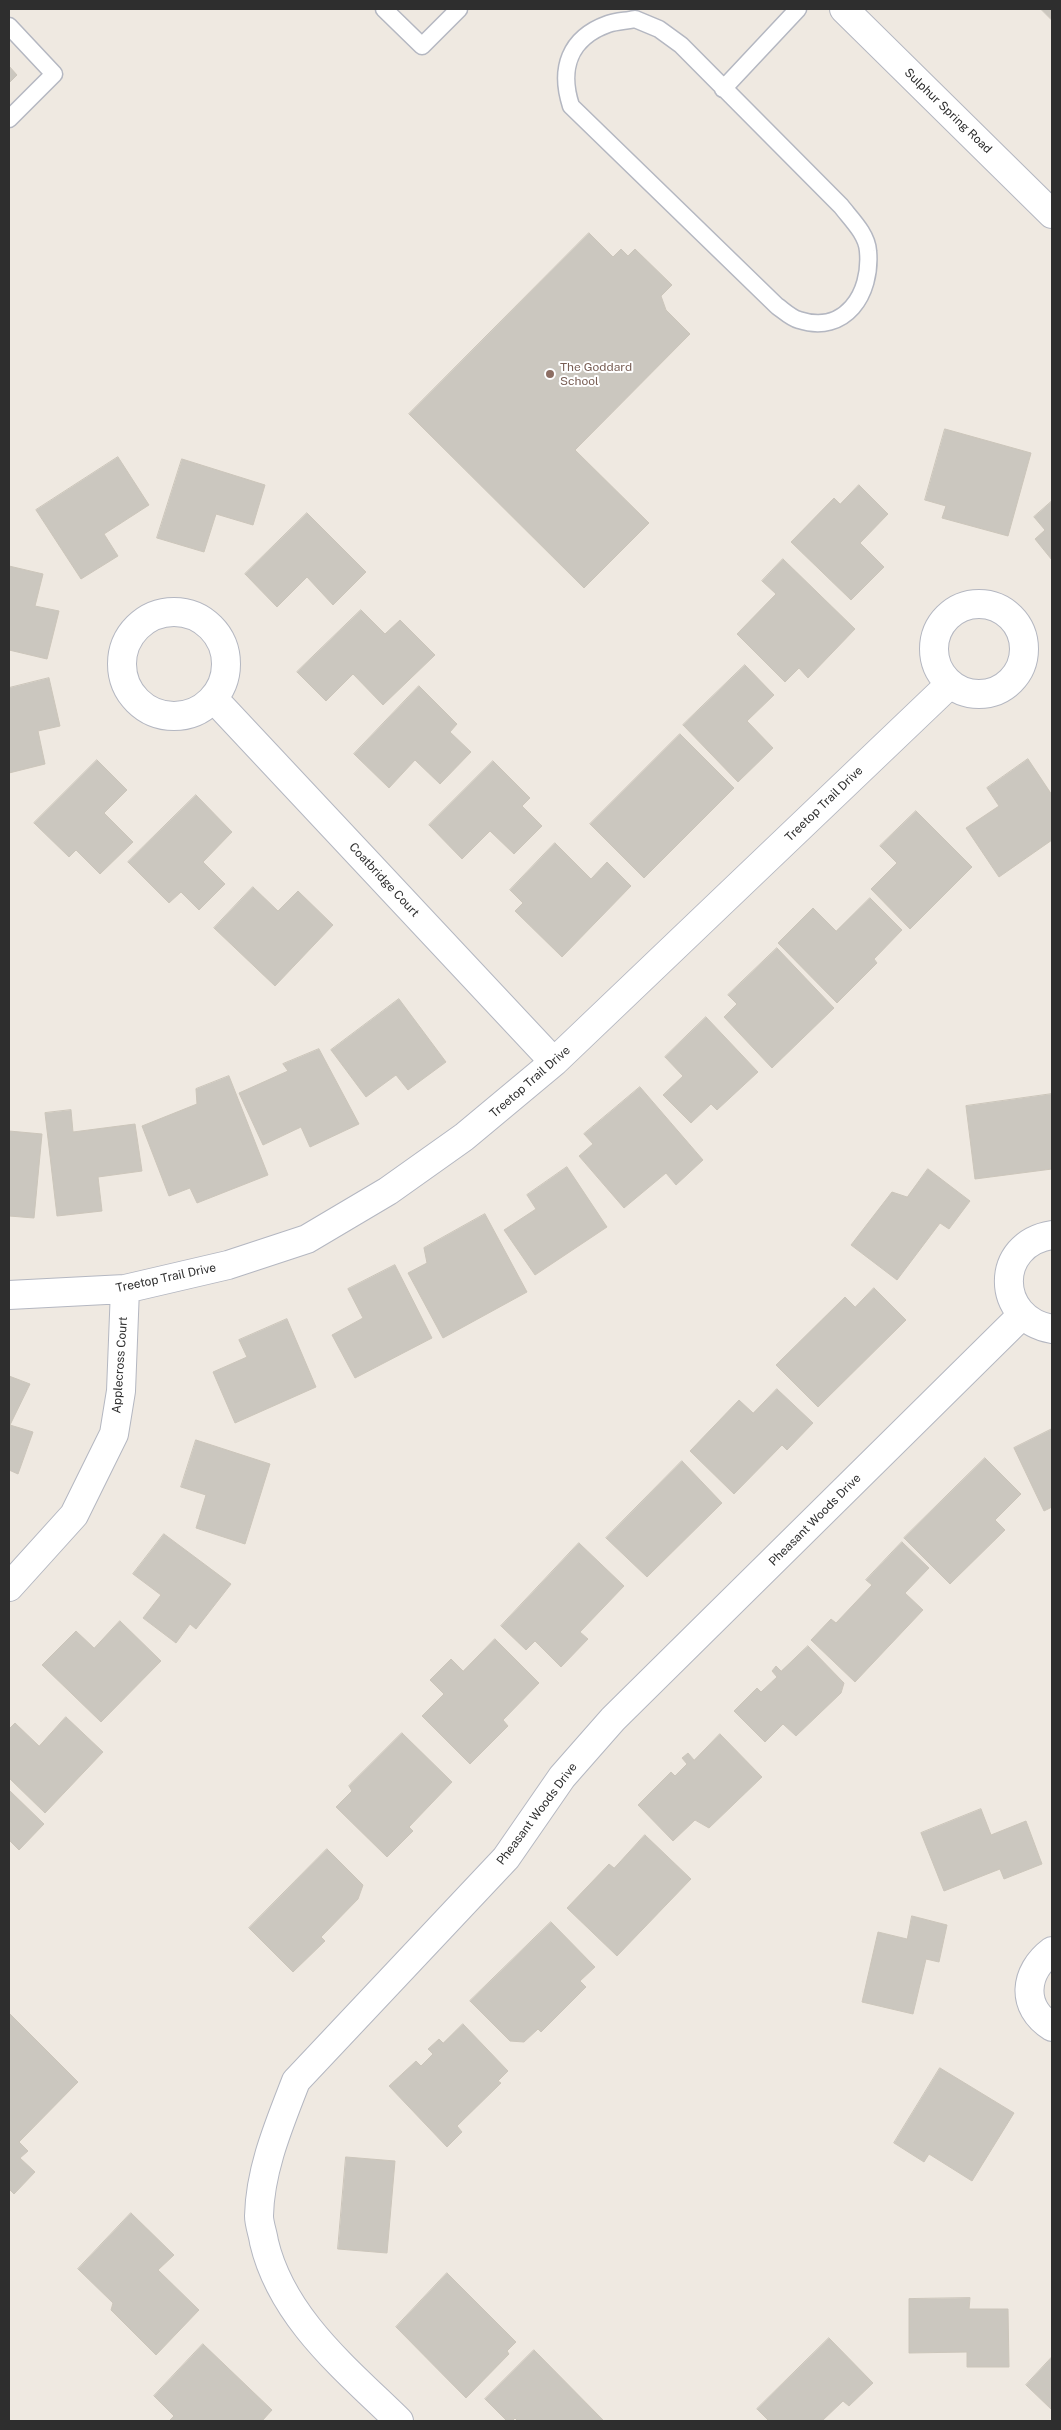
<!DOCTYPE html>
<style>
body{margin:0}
#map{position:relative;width:1061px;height:2430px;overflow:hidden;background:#efe9e1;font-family:"Public Sans",sans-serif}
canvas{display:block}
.frame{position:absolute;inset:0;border:10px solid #2e2e2e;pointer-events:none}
</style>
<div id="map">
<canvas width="1061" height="2430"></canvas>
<div class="frame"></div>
</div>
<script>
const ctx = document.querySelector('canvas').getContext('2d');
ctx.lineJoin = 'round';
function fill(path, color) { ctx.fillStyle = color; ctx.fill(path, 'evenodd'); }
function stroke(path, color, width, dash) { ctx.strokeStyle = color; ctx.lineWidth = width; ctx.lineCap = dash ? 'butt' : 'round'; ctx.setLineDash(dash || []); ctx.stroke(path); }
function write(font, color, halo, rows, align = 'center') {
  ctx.font = font + ' "Public Sans",sans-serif'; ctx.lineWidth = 4; ctx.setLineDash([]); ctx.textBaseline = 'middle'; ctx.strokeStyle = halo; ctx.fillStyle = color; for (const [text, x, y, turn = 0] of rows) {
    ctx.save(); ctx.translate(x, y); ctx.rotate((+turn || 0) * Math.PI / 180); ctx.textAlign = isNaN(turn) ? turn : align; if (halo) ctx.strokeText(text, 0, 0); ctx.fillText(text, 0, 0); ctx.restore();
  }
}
const building = new Path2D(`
 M1041,9h11v11z
 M9,66l8,9 -8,8z
 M589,233l24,24 8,-8 7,7 7,-7 37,36 -11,11 5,14 24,24 -115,116 74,73 -65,65 -175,-174z
 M945,429l86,24 -23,83 -66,-18 4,-12 -21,-6z
 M118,457l31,48 -45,29 14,22 -37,23 -45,-69z
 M182,459l83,26 -12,40 -37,-11 -12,38 -47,-14z
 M859,485l29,29 -28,29 24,24 -33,33 -60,-58 43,-44 6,6z
 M1052,501v59l-17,-21 10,-9 -11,-13z
 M307,513l59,59 -33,33 -26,-28 -30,30 -32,-33z
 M783,559l72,70 -47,49 -9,-10 -14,14 -48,-48 39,-40 -14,-13z
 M9,566l34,8 -8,32 24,5 -12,48 -38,-9z
 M361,610l24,24 15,-14 35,35 -52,50 -30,-31 -27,27 -29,-29z
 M745,665l29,30 -27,26 26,27 -35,34 -55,-57z
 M49,678l11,48 -22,5 7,33 -36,9v-85z
 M419,686l38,38 -7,8 21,20 -31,32 -25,-24 -26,28 -35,-34z
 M680,734l54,54 -90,90 -54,-54z
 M1028,759l24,36v45l-53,37 -33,-49 33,-22 -12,-18z
 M97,760l30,30 -23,23 29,29 -33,32 -24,-24 -7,7 -35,-34z
 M493,761l37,37 -8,8 20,20 -28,28 -24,-23 -28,28 -33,-34z
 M196,795l36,37 -29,30 22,22 -26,26 -18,-18 -12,11 -41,-41z
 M916,811l56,56 -62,62 -39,-40 26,-26 -17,-17z
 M555,843l36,36 16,-17 24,24 -69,71 -47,-46 8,-8 -13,-13z
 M253,887l25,24 20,-20 35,34 -58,61 -61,-58z
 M870,898l32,32 -28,29 3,4 -40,40 -59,-60 35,-35 23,23z
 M777,948l57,60 -62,60 -48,-51 13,-13 -9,-9z
 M399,999l47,63 -38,28 -12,-15 -30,22 -35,-47z
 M706,1017l52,55 -41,38 -6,-6 -20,19 -28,-28 20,-19 -18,-19z
 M319,1049l40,75 -49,23 -9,-20 -38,18 -24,-52 49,-22 -5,-7z
 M229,1076l39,99 -71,28 -7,-15 -21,8 -27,-70 55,-22 -1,-15z
 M640,1087l63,73 -27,25 -10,-12 -42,35 -45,-52 14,-12 -9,-10z
 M1052,1094v75l-77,10 -9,-73z
 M71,1110l2,22 62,-8 7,47 -44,6 4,34 -45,5 -12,-103z
 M9,1131l33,3 -8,84 -25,-2z
 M567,1167l40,60 -72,48 -31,-45 32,-21 -9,-14z
 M928,1169l42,32 -21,28 -9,-6 -43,57 -46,-35 41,-53 15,5z
 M485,1214l42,78 -84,46 -35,-65 19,-10 -3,-15z
 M395,1265l37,73 -77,40 -23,-43 31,-17 -15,-29z
 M874,1288l32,32 -88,87 -42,-42 69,-68 10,10z
 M287,1319l29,68 -81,36 -22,-51 34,-15 -8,-17z
 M9,1376l21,8 -20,41 23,7 -15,42 -9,-4z
 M777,1389l36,34 -26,27 -5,-5 -48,49 -44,-43 49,-51 14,13z
 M1052,1429v78l-8,4 -30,-63z
 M196,1440l74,24 -25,80 -49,-16 10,-33 -25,-8z
 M985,1458l36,36 -26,26 10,10 -55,54 -46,-46z
 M682,1461l40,42 -75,74 -41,-39z
 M164,1534l67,50 -35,45 -6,-5 -14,19 -33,-25 18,-23 -28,-21z
 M902,1542l27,26 -24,25 18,17 -68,72 -44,-42 20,-21 5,4 36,-38 -6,-5z
 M579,1543l45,43 -44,46 8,7 -27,28 -26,-26 -9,9 -25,-24z
 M120,1621l41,40 -60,61 -59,-57 34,-34 18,17z
 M495,1639l44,44 -36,37 5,6 -38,38 -48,-48 22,-22 -14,-14 21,-21 12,12z
 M808,1646l36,37 -3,10 -45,43 -13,-12 -18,18 -31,-31 23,-23 4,4 16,-15 -5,-6 4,-5 5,5z
 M66,1717l37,35 -58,61 -36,-35v-49l6,-6 24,23z
 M402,1733l50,49 -43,45 4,4 -26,26 -51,-50 16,-16 -3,-5z
 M720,1734l42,43 -53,51 -14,-8 -22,21 -35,-36 33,-33 4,4 12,-12 -5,-6 6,-5 6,7z
 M9,1790l35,34 -25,26 -10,-10z
 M981,1809l10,26 35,-14 16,43 -38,15 -4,-10 -56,22 -23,-58z
 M645,1835l46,44 -74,77 -50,-48 42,-44 5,4z
 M327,1849l36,36 -5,14 -37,38 4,4 -32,31 -44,-44z
 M912,1916l35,9 -8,37 -13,-3 -13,55 -51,-12 16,-70 29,7z
 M551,1922l44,45 -15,14 6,6 -45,45 -3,-3 -14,13 -14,-1 -40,-40z
 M9,2013l69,69 -59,60 9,9 -8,7 15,14 -21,22 -5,-5z
 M463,2024l45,47 -10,10 3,2 -44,43 5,6 -15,15 -58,-61 27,-25 5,5 12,-12 -5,-5 11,-10 4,4z
 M940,2068l74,45 -42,68 -43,-27 -5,8 -30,-19z
 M346,2157l49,4 -8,92 -49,-4z
 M131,2213l43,42 -16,15 41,40 -43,45 -45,-45 2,-7 -35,-34z
 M447,2273l69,69 -9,9 2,3 -43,44 -70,-71z
 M970,2298l-1,11h39l1,58h-42v-15l-58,1v-54z
 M829,2338l44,45 -24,23 -6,-5 -21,20h-53l-12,-12z
 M203,2344l69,66 -10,11h-93l5,-5 -20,-20z
 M534,2350l70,71h-86l-3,-3 -3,3h-5l-22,-22z
 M1052,2357v53l-26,-25z`);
const lane = new Path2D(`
 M384,9l38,37 37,-37
 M635,19l24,10 22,16 160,161c10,13 26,28 27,45 4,43 -23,84 -69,69 -8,-2 -16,-10 -22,-14l-206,-200c-12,-37 -2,-68 37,-82 8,-3 18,-3 27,-5z
 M9,26l45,48 -45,45
 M723,89l75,-80`);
const street = new Path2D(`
 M934 649a45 45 0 1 1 90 0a45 45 0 1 1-90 0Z
 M122 664a52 52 0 1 1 104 0a52 52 0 1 1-104 0Z
 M214,699l340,363
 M1052,1235c-58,9 -57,84 0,94
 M9,1295l116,-6 103,-24 79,-26 81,-48 76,-54 90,-75 396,-378
 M9,1587l65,-72 40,-81 7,-43 4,-102
 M1052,1951c-28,21 -32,56 0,76
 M399,2421c-53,-52 -117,-103 -135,-179 -1,-8 -5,-18 -5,-26 1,-47 20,-91 37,-135l210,-223 56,-81 51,-58 409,-404`);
const secondary = new Path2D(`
 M844,9l208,205`);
const markers = [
 [550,374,5,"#8d6e63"]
];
const streetNames = [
 ["Sulphur Spring Road",948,111,44],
 ["Treetop Trail Drive",824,804,-44],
 ["Coatbridge Court",384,880,47],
 ["Treetop Trail Drive",530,1082,-41],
 ["Treetop Trail Drive",166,1278,-12],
 ["Applecross Court",120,1365,-86],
 ["Pheasant Woods Drive",815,1520,-45],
 ["Pheasant Woods Drive",537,1814,-53]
];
const educationNames = [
 ["The Goddard",560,367],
 ["School",560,381]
];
fill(building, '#cbc7bf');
stroke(building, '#cbc5ba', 1);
stroke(lane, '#b4b7c1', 19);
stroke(street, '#b4b7c1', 30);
stroke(secondary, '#b4b7c1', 30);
stroke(lane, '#fff', 16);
stroke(street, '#fff', 28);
stroke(secondary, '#fff', 28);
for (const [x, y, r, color] of markers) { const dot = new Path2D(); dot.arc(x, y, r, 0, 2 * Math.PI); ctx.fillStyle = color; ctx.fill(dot); stroke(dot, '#fff', 2); }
write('12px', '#2e2e2e', '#fff', streetNames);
write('12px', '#785e54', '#fff', educationNames, 'left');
</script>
